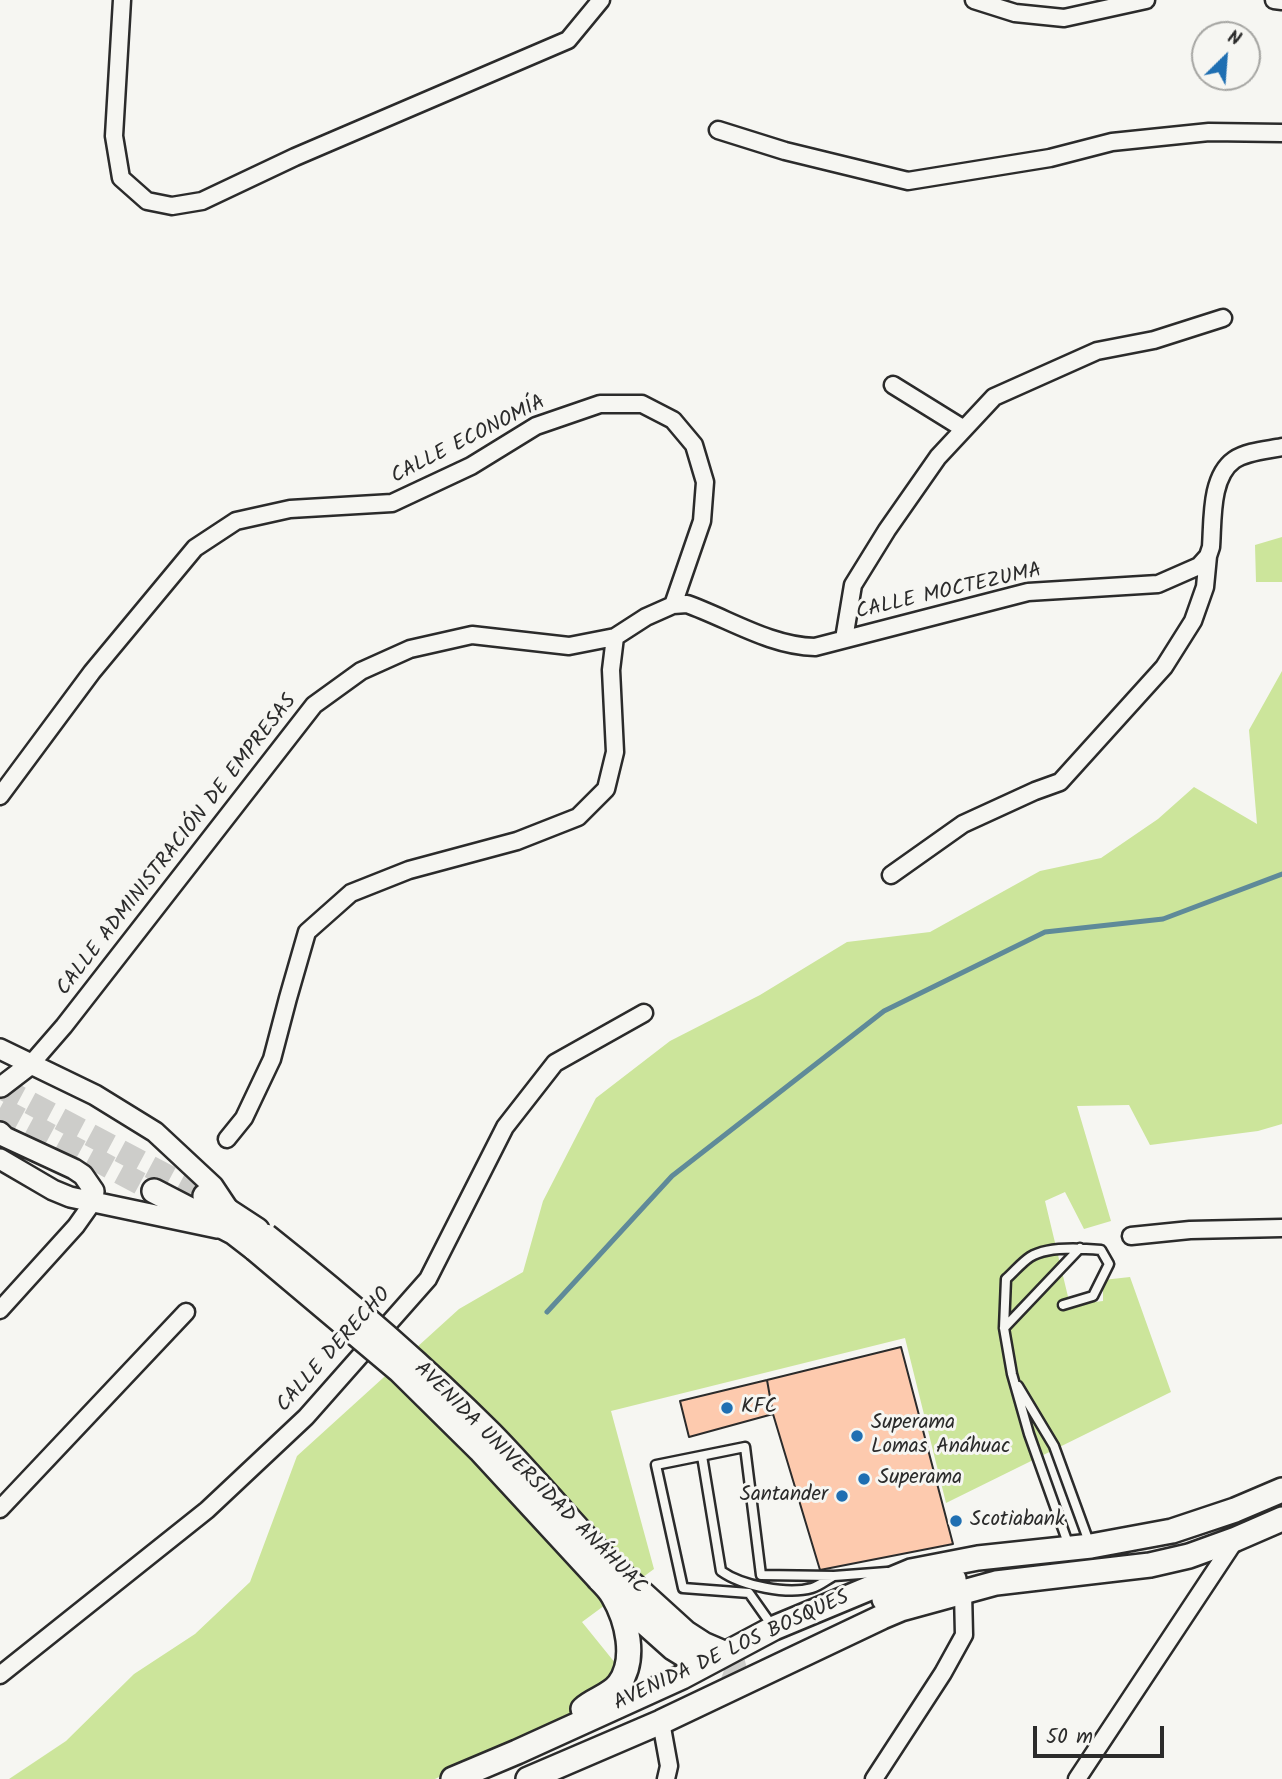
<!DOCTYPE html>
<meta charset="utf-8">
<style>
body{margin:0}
#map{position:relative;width:1282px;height:1779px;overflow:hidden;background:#f6f6f2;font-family:Kalam,sans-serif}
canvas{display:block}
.north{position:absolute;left:1191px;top:21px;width:70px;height:70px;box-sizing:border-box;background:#f6f6f2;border:2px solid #a5a5a2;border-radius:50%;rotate:25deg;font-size:19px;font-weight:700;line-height:28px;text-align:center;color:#2b2b2b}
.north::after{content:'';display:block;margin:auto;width:24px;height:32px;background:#1f6fb2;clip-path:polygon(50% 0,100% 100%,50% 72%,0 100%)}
.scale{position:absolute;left:1033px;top:1726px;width:131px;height:32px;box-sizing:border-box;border:4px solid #2b2b2b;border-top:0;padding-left:9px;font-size:21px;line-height:24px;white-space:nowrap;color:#2b2b2b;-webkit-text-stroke:5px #f6f6f2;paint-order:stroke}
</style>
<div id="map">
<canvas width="1282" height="1779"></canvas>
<div class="north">N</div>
<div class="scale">50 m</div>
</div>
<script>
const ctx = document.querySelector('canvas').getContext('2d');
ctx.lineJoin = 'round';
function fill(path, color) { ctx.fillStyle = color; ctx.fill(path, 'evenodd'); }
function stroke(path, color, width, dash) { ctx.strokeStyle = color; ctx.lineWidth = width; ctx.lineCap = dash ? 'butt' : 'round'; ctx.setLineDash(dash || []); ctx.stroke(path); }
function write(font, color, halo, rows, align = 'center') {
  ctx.font = font + ' Kalam,sans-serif'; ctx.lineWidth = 6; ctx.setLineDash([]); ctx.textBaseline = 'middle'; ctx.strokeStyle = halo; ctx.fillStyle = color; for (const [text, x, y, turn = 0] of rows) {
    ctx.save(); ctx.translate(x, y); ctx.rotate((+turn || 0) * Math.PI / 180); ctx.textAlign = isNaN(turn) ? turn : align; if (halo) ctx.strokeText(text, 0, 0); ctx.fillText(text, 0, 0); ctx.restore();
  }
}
const green = new Path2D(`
 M1282,537v45h-26l-1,-37z
 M1282,671v453l-24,7 -108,14 -21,-40 -52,1 34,115 -27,8 -19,-37 -20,9 25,104 33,-4v-21l27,-3 41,115 -225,111 -41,-165 -294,73 43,158 -72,53 38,47 -29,35 -156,75h-426l57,-38 68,-67 61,-40 55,-52 47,-126 162,-147 64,-37 20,-71 53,-103 74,-57 90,-46 87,-53 83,-10 110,-61 61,-13 57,-39 36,-32 63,37 -8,-94z`);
const stream = new Path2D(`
 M547,1312l125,-136 212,-165 161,-79 118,-13 119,-45`);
const building = new Path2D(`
 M901,1347l52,197 -133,26 -47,-156 -6,-34z
 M767,1380l6,34 -84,23 -9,-36z`);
const secondaryTunnel = new Path2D(`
 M0,1087l205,109
 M0,1108l154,83
 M692,1659l32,12 28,-7`);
const service = new Path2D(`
 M1063,1305l30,-9 16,-32 -8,-14c-20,-2 -54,-4 -71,7 -9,6 -16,15 -24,22l-2,49 8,46 17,60 40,112
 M1004,1328l76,-80
 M1018,1386l36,60 35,96
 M702,1456l19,115c21,15 67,24 91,17 7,-2 13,-7 20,-11
 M773,1627l-24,-34 -66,-5 -27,-123 89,-18 16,128 73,1 53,-4`);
const minor = new Path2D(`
 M122,0l-8,136 7,42 26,23 25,5 30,-5 93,-44 273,-117 33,-40
 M974,0l41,13 49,5 82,-18
 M1274,0l8,1
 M718,130l67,21 123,30 142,-23 62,-16 97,-10 73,1
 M893,385l71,44
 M844,639l9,-54 34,-55 51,-73 56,-60 103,-46 57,-11 69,-22
 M0,796l92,-124 103,-124 41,-27 54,-12 102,-6 79,-37 65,-40 64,-22h42l31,16 21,25 11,37 -3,39 -29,84
 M891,875l72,-51 72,-33 25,-9 104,-115 29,-46 12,-34 3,-31
 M31,1064l33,-38 250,-321 47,-34 49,-22 62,-14 97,11 46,-9 31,-20 27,-12 14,-1c42,15 83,42 128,43l213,-55 130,-8 41,-18 9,-10 3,-9c2,-27 -1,-70 23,-87 13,-9 34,-10 48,-13
 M227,1139l17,-21 28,-59 16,-61 19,-66 44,-39 58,-23 108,-29 61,-24 28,-28 9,-37 -4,-82 4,-33
 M1131,1236l59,-6 92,-2
 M0,1310l76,-84 17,-24
 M0,1509l186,-197
 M0,1675l207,-165 99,-93 122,-138 77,-152 50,-64 89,-50
 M661,1722l8,44 -3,13
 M874,1779l69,-106 21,-38 -1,-43
 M1077,1779l159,-240`);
const tertiary = new Path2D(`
 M0,1049l95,46 60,37 58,54 16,24
 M1,1087l30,-23
 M0,1132l5,5 69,32 9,6 11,16 -1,11
 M0,1159l53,31 17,7 147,31`);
const secondary = new Path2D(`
 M154,1191l79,41 22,17
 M205,1196l52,34
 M610,1564l76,69 17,11 21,9
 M618,1599l55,49 13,8
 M884,1599l17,-9 53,-11
 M583,1709c11,-10 27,-13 36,-25 18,-25 8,-64 -6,-88 -3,-6 -9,-12 -14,-17
 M453,1779l64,-27 165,-75 92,-49 137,-57 67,-13 113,-12 81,-15 63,-21 47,-20
 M528,1779l133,-57 221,-105 19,-8 95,-26 154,-18 39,-9 47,-17 46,-20`);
const secondaryBridge = new Path2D(`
 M266,1236c78,62 154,127 225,198 41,42 79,87 119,130
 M255,1249l145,122 80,79 119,129`);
const markers = [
 [727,1408,7,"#1f6fb2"],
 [857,1436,7,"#1f6fb2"],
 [864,1479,7,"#1f6fb2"],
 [842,1496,7,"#1f6fb2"],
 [956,1521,7,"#1f6fb2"]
];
const streetNames = [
 ["CALLE ECONOMÍA",469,441,-27],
 ["CALLE MOCTEZUMA",949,593,-13],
 ["CALLE ADMINISTRACIÓN DE EMPRESAS",178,846,-52],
 ["CALLE DERECHO",335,1351,-48],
 ["AVENIDA UNIVERSIDAD ANÁHUAC",529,1479,45],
 ["AVENIDA DE LOS BOSQUES",732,1652,-25]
];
const poiNames = [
 ["KFC",741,1408],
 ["Superama",871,1424],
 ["Lomas Anáhuac",871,1448],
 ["Superama",878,1479],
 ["Santander",828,1496,"right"],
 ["Scotiabank",970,1521]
];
fill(green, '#cce59b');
stroke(stream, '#5f8a99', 5);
fill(building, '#fdcaae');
stroke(building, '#2b2b2b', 2);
stroke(secondaryTunnel, '#cdcdca', 23, [23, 11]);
stroke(service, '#2b2b2b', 13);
stroke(minor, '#2b2b2b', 21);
stroke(tertiary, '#2b2b2b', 24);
stroke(secondary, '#2b2b2b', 28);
stroke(service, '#f6f6f2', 8);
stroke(minor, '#f6f6f2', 16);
stroke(tertiary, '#f6f6f2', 19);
stroke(secondary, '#f6f6f2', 23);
stroke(secondaryBridge, '#2b2b2b', 28, []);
stroke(secondaryBridge, '#f6f6f2', 23);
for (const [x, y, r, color] of markers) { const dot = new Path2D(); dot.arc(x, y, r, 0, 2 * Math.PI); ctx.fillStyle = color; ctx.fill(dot); stroke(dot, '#f6f6f2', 2.5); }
write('21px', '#2b2b2b', '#f6f6f2', streetNames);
write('21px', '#2b2b2b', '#f6f6f2', poiNames, 'left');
</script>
